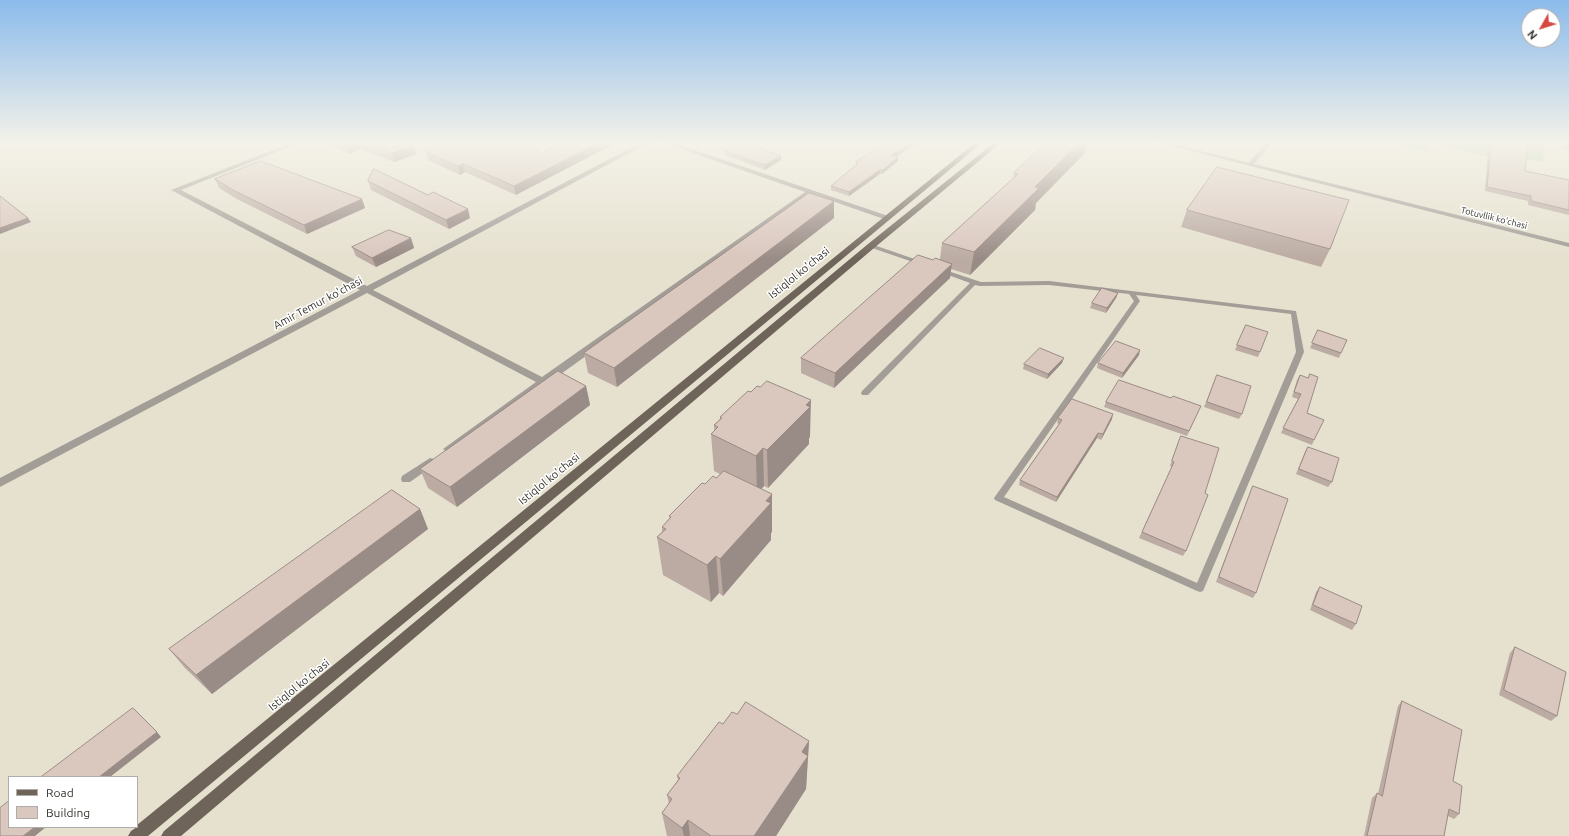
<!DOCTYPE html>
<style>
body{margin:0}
#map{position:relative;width:1569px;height:836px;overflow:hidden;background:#e6e1cf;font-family:Ubuntu,sans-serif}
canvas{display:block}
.legend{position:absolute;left:8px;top:776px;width:130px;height:52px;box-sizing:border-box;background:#fff;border:1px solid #aeadab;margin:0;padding:5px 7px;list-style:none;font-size:12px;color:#35332c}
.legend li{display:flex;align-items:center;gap:8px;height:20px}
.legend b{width:20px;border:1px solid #aeadab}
.north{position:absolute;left:1521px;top:8px;width:40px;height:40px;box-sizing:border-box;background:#fff;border:1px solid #aeadab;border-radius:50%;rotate:231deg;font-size:11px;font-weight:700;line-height:16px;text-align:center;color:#35332c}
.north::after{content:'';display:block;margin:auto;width:14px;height:18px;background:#d6473f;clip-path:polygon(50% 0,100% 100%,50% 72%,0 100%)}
</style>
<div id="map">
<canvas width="1569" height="836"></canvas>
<ul class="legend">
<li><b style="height:5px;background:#6f645a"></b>Road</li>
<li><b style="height:11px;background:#dac7be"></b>Building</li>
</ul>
<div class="north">N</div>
</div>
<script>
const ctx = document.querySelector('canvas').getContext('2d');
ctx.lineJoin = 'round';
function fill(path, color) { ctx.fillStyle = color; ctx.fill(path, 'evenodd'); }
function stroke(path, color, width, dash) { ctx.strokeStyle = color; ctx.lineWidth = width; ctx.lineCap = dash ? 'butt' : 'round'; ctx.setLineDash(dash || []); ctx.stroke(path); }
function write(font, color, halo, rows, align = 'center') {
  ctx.font = font + ' Ubuntu,sans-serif'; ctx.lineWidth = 3; ctx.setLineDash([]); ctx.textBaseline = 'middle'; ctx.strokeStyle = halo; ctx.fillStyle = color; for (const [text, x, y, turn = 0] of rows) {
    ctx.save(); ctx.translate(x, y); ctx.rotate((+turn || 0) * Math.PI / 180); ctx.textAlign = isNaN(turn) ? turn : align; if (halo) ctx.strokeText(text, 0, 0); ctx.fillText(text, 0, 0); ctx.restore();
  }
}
const green = new Path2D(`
 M1383,142h162l-2,20 -52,-10 -2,5 -59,-15 -2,10z`);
const lane = new Path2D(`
 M1156,142h10l403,101v4z
 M871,244l52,18 1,1 -3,2 -2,-1 -50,-17 -1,-1z
 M942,269l39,13 68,-1 247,30 8,41 -101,239 -3,1 -3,-1 -202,-91 -1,-2 140,-197 -5,-7 -80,-9 -69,1 -5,-1 -107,110h-6l-1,-2 1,-2 108,-108 -30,-11 -1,-1zM1136,295l155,19 5,38 -99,231 -193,-86 136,-196z`);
const street = new Path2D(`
 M293,142h9l-121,48 186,96 275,-144h8l-277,148 169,87 263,-185 -144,-50h10l220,75 -4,2h-3l-72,-25 -360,258 -4,1 -5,-4 93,-67 -169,-89 -367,194v-9l360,-188 -189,-100z
 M1266,142h7l-21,24h-4v-2z
 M430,458l4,1 1,3 -1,3 -24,17h-8l-1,-3 1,-3z`);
const primary = new Path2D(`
 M976,142h7l-835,694h-20l3,-5 6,-4v-2z
 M995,142h7l-128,106 -693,588h-20l3,-5 704,-587z`);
const wall = new Path2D(`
 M329,142h75l10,4 2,8 -22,8 -34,-13 -11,5 -19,-9z
 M521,142l-5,53 -51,-23 -5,3 -32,-15 -2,-8z
 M886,142h33l-23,14 2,1v4l-16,13h-2l-31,22 -18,-6v-4l25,-20v-4z
 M1048,142h39l-2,11 -49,50 -1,7 -65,65 -19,-6 -1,9 -116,110 -33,-15v-15l132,-98 7,-1 2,-16 71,-64 1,-6z
 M1481,142h47l-3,29 44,9v35l-41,-10v-4l-43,-10 3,-42 -8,-2z
 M1560,142h9v9l-8,-2z
 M725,151l56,5v4l-16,10 -40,-15z
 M215,179l147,20 3,9 -58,26 -70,-35 -18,-11z
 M368,181l102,37 -21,11 -78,-39z
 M1187,210l143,39 -9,18 -140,-40z
 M834,218l-217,169 -29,-14 -4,-20z
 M411,238l3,10 -38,19 -20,-11 -4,-9z
 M1118,293l-2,5 -10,15 -16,-5 2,-5z
 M1246,325l14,27 -2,5 -23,-7z
 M1318,330l23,23 -2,5 -29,-10z
 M1139,355l-17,23 -25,-10 1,-5z
 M1062,363l-15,16 -24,-10 1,-5z
 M1217,375l25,39 -3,5 -35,-12z
 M1300,375l7,38 7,27 -2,5 -31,-12 17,-34 -6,-2 5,-17z
 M586,386l4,19 -133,102 -29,-19 -8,-19z
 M1171,398l30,8 -14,30 -83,-29 2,-5z
 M720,417l90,20 -1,1v6l-41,44 -4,-2 -3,3 11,43 -1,1v7l-48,56 -4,-3 -8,9 -48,-27 -6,-38 5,-5v-5l8,-9 -1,-2 36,-32 11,-6 4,-4 -6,-3 -3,-37 3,-3v-6l6,-6z
 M1058,418l54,1 -11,21 -4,-2 -41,64 -37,-17 1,-5 39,-56 -2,-1z
 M1179,441l7,110 -3,5 -44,-18 33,-71 -2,-1z
 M1308,447l24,35 -4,5 -32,-13 9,-22z
 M1253,486l3,107 -3,5 -37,-16 35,-91z
 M420,509l8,20 -216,165 -27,-26 -16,-19z
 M1320,587l36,37 -4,6 -42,-20 6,-18z
 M1515,647l42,69 -6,5 -52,-26 11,-42z
 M1402,701l51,80 6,33 -5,5 -6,-3 -4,20h-80l8,-38 5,-5 1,1 20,-88z
 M737,714l72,27 -3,48 -30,47h-109l-5,-23 7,-9 -2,-9 11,-15 -1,-4 46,-52z`);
const shadedWall = new Path2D(`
 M354,142h4l2,7 -11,5 -3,-8z
 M601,142h17l-102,53 -2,-9z
 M913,142h6l-28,18v-5z
 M1080,142h7l-2,11 -49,50 -1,7 -65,65 4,-23 61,-65z
 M414,146l2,8 -22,8 -2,-9z
 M781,156v4l-16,10v-5z
 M898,157v4l-16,13 1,-4z
 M463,164l2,8 -5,3 -2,-9z
 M881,169l-1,5 -31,22v-4z
 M362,199l3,9 -58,26 -3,-9z
 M834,201v17l-217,169 -3,-19z
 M468,209l2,9 -21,11 -3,-9z
 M28,218l3,4 -31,12v-6z
 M411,238l3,10 -38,19 -4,-9z
 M952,264l-2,14 -116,110 1,-15z
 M1118,293l-2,5 -10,15 1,-5z
 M1140,350l-1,5 -17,23 1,-5z
 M1064,358l-2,5 -15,16 1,-5z
 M586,386l4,19 -133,102 -7,-20z
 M811,400l-1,37 -1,1v6l-41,44 -1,-38 39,-45z
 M1113,414l-1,5 -11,21 2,-6z
 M1098,433l-1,5 -41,64 1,-5z
 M763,448l1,38 -7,8 -1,-38z
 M772,494v38l-1,1v7l-48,56 -3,-37 46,-58z
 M420,509l8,20 -216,165 -16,-19z
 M716,556l3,37 -8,9 -4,-37z
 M157,732l4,5 -51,40h-11z
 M809,741l-3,48 -30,47h-22l48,-84z
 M688,820l2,16h-6l-2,-8z
 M35,827h11l-11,9h-12z`);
const building = new Path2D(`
 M338,142h16l-8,4z
 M362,142h42l10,4 -22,7z
 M448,142h73l21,11 22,-11h37l-87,44 -51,-22 -5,2 -32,-14z
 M743,142l38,14 -16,9 -40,-14z
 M886,142h27l-22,13 7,2 -15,13 -2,-1 -32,23 -18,-6 26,-22 -1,-2z
 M1048,142h32l-45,45 4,1 -65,64 -32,-9 76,-69 -4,-1z
 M1482,142h46l-3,29 44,9v30l-38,-9v-5l-44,-9 4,-43 -9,-1z
 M1563,142h6v4l-6,-1z
 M261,161l101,38 -58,26 -71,-35 -18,-11z
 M1217,167l132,33 -19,49 -143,-39z
 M374,169l54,26 5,-3 35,17 -22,11 -78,-39z
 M809,193l25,8 -220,167 -30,-15z
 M0,196l28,22 -28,10z
 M389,230l22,8 -39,20 -20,-11z
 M918,255l15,5 2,-2 17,6 -117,109 -34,-15z
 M1102,288l16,5 -11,15 -15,-5z
 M1246,325l22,7 -8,20 -23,-7z
 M1318,330l29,10 -6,13 -29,-10z
 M1116,341l24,9 -17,23 -25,-10z
 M1040,348l24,10 -16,16 -24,-10z
 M558,371l28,15 -136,101 -30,-18z
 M1310,374l8,3 -11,36 17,7 -10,20 -31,-12 18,-34 -7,-2 6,-17 8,3z
 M1217,375l34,11 -9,28 -35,-12z
 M1119,380l52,18 2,-2 28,10 -12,25 -83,-29z
 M767,381l44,19 -5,5 4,2 -43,43 -4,-2 -7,8 -45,-22 7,-7 -4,-2 8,-7 -2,-1 28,-26 3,1 6,-6 3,1z
 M1072,399l41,15 -10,20 -5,-1 -41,64 -37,-17 42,-60 -4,-2z
 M1181,436l38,12 -14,45 3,2 -22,56 -44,-19 32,-70 -2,-1z
 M1308,447l31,11 -7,24 -33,-13z
 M724,471l48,23 -6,7 5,2 -51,56 -4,-3 -9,9 -50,-28 9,-8 -4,-2 9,-10 -2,-1 33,-33 3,1 8,-8 3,2z
 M1253,486l35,13 -32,94 -37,-16z
 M392,490l28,19 -224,166 -27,-26z
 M1320,587l42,19 -6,18 -43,-19z
 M1515,647l51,25 -9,44 -53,-26z
 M1402,701l60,29 -9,51 9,5 -3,28 -10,-5 -5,27h-77l10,-43 5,3z
 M746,702l63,39 -7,11 6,4 -54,80h-43l-23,-16 -6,8 -20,-15 10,-14 -5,-4 13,-17 -3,-2 42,-54 4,2 9,-12 5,2z
 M133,708l24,24 -58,45h-58z
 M9,801v26h26l-12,9h-23v-28z`);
const farStreetnames = [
 ["Totuvllik ko'chasi",1494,218,14]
];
const streetNames = [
 ["Istiqlol ko'chasi",799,273,-39],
 ["Amir Temur ko'chasi",318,303,-28],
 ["Istiqlol ko'chasi",549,479,-39],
 ["Istiqlol ko'chasi",299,685,-39]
];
fill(green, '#b6ccaa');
fill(lane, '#a39d97');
fill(street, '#a39d97');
fill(primary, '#6f645a');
fill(wall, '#bbaba3');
fill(shadedWall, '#998b85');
fill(building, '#dac7be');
stroke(building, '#998b85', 1);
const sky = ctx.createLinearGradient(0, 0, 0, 259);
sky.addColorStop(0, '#8bbbeb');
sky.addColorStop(0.55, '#f4f2e9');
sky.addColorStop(1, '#f4f2e900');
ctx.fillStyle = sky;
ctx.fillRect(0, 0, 1569, 259);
write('9px', '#35332c', '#fff', farStreetnames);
write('11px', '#35332c', '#fff', streetNames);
</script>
